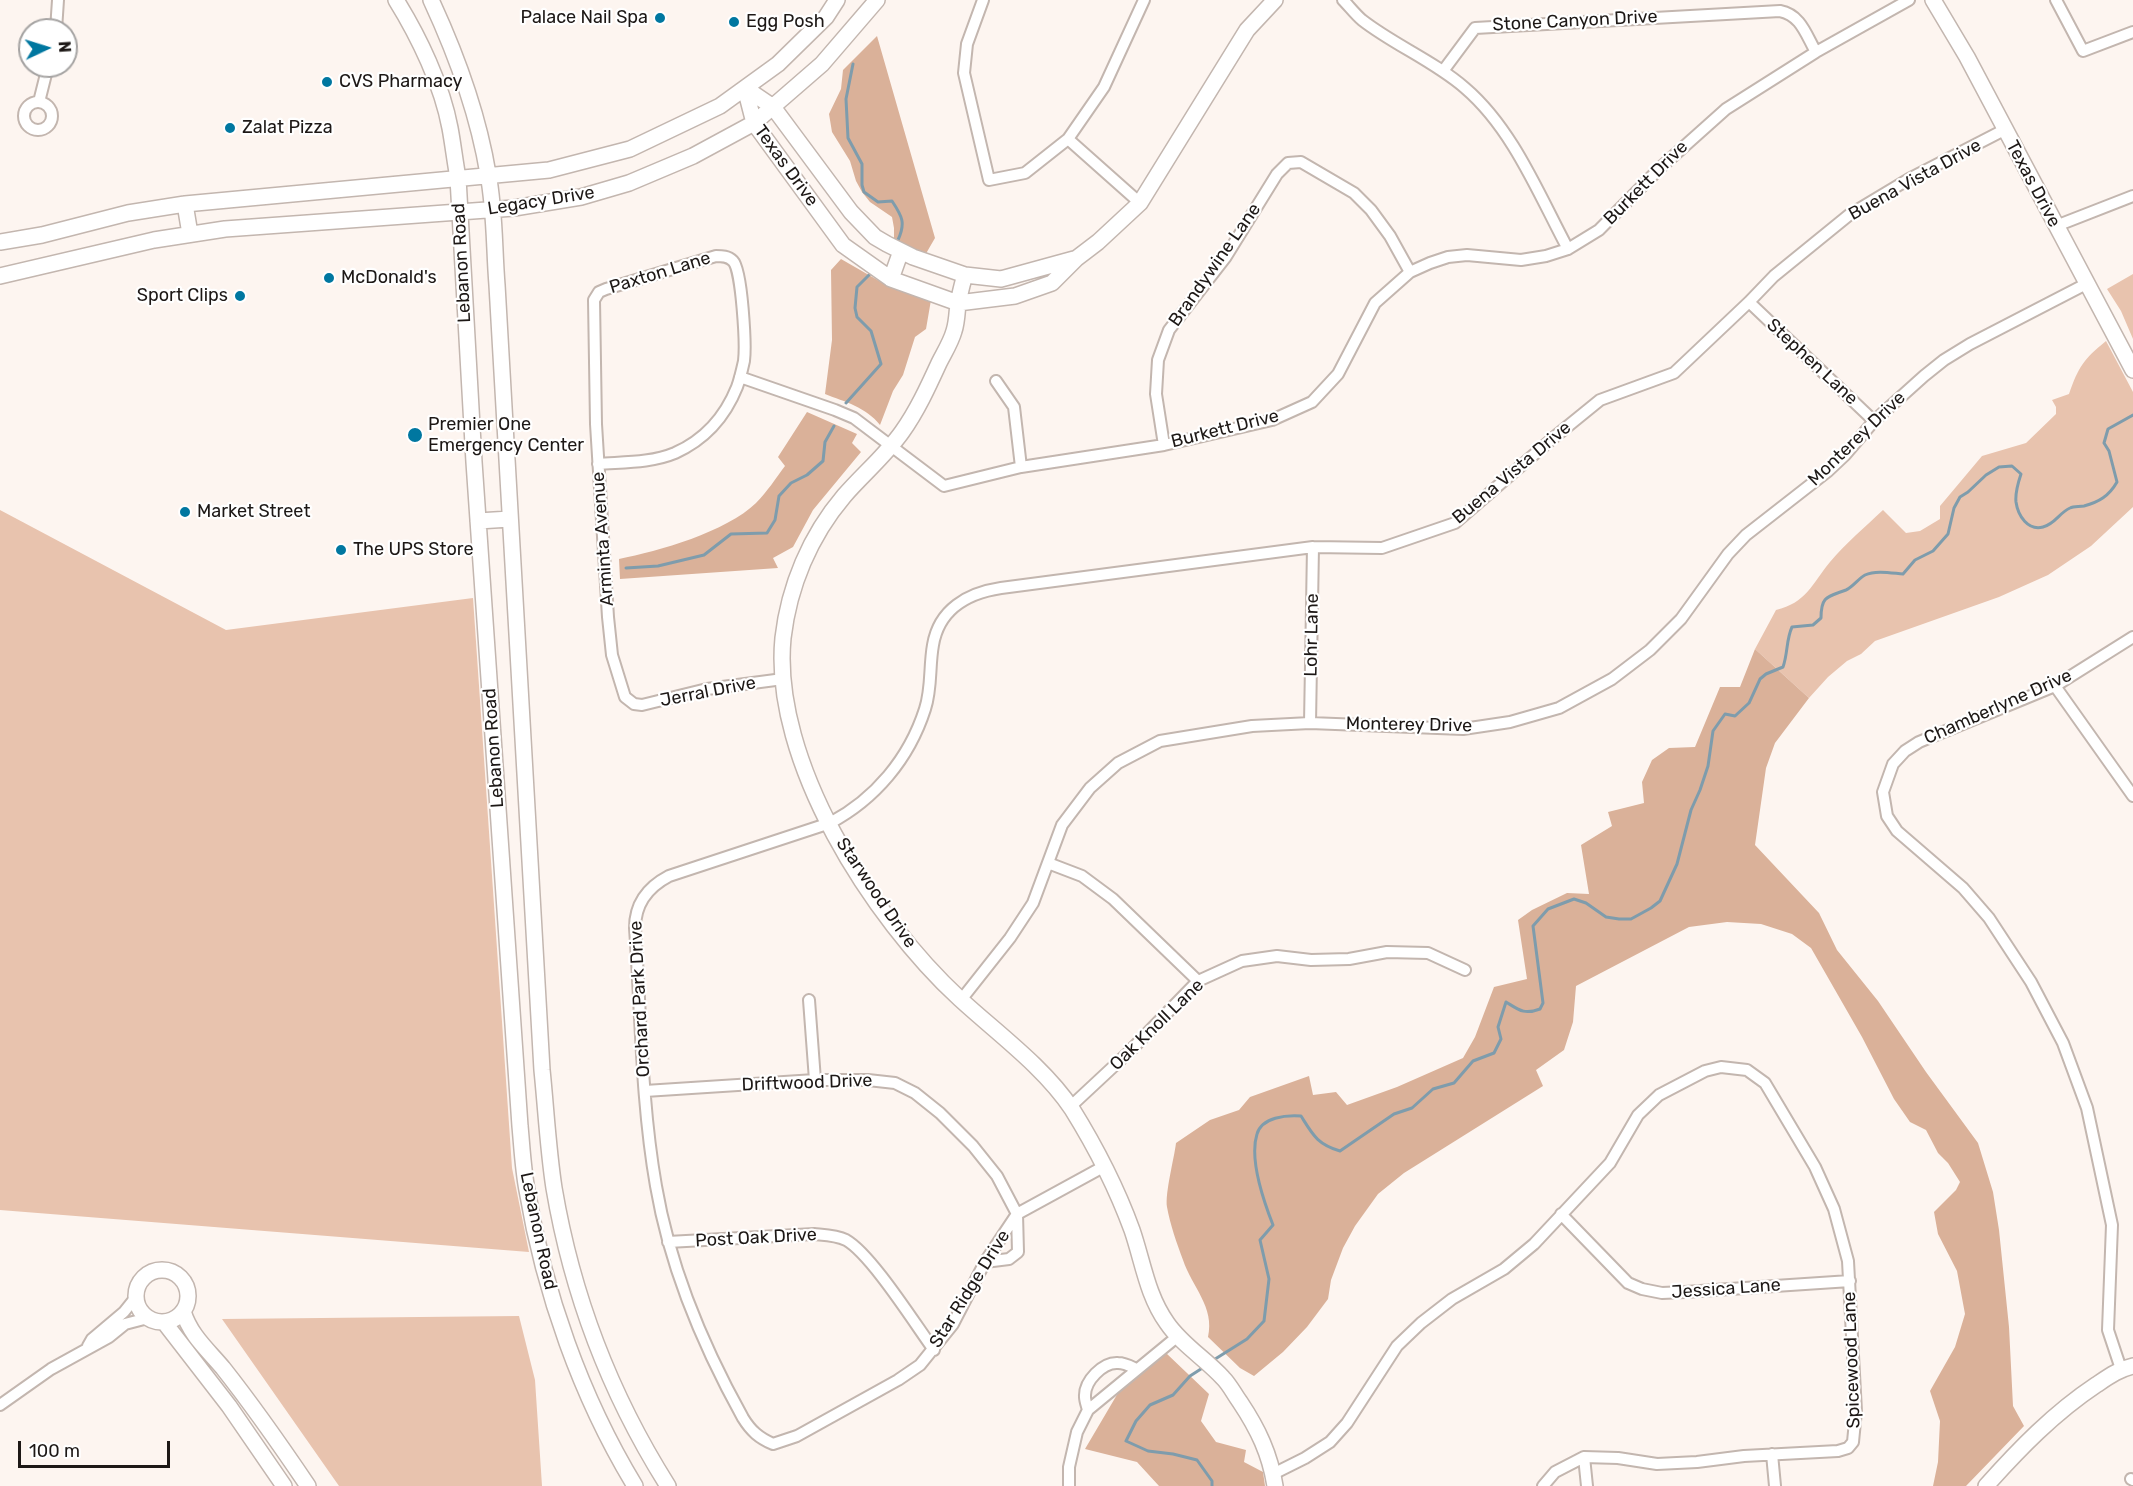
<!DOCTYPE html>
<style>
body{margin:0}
#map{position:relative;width:2133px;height:1486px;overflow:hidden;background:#fdf5f0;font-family:Rubik,sans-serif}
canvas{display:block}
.north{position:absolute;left:18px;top:18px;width:60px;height:60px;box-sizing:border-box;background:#fff;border:2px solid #a5a3a2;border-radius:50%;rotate:86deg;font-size:16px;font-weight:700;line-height:24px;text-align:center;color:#1d1816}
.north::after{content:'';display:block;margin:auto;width:21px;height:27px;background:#0077a0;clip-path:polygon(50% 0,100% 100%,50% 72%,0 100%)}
.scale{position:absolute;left:18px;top:1441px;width:152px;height:27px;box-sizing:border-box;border:3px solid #1d1816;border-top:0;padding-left:8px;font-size:18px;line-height:21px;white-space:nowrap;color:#1d1816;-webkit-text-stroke:4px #fff;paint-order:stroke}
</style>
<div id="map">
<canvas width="2133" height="1486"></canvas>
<div class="north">N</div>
<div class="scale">100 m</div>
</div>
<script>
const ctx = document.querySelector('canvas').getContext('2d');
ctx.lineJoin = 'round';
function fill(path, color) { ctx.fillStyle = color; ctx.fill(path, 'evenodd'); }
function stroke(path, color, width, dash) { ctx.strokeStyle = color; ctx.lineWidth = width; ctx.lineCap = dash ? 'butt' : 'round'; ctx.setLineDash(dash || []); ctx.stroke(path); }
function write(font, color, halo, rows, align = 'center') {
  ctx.font = font + ' Rubik,sans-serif'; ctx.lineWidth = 4.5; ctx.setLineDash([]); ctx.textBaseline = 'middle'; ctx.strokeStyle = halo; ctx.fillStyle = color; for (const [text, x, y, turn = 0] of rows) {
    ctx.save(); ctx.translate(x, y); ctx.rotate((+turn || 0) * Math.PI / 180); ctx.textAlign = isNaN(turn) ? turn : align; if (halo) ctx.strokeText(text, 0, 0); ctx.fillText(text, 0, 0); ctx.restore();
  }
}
const green = new Path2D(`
 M2133,274v65l-12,-28 -14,-22z
 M2106,341l27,51v115l-42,39 -43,29 -49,22 -124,44 -14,13 -14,7 -19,16 -19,21 -54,-49 21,-39c30,-7 36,-26 54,-48 16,-19 35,-35 53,-52l23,23 14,-2 20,-12v-13l42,-50 44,-13 30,-29v-7l-4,-7 17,-6c10,-28 14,-34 37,-53z
 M0,510l226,120 247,-32 39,570 17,84 -529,-42z
 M519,1316l16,64 7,106h-203l-117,-167z`);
const forest = new Path2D(`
 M877,36l58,202 -11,19 -30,-16v-13l-2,-11 -22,-15 -8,-10 -6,-11 -6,-20 -18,-29 -3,-18 12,-25 2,-19z
 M841,259l47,27 43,14 -5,29 -11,8 -12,38 -10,16 -13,34c-14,-18 -35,-23 -55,-31l7,-54 -1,-70z
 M807,412l50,22 -5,9 9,9 -48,58 -20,37 -20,11 5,10 -158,11 -1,-20c40,-8 107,-27 137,-56 11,-11 20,-25 29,-37l-7,-9z
 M1755,649l54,49 -34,45 -9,25 -11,77 64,68 18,37 41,51 48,71 52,71 15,49 6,38 10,97 4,79 11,20 -58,60h-33l5,-24 2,-41 -10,-30 25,-44 10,-33 -8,-43 -19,-37 -4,-22 22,-22 4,-8 -12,-19 -10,-10 -12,-23 -16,-8 -16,-23 -32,-62 -51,-89 -19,-14 -31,-10 -34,-2 -38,5 -113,59 -3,36 -9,28 -28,20 7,16 -139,87 -26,21 -23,32 -12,22 -12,32 -3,19 -21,28 -24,25 -29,24 -14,-8 -32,-31c7,-30 -16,-50 -25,-77 -6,-16 -13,-36 -16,-53 -2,-14 7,-48 9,-64l34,-23 29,-10 11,-13 59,-21 4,19 23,-3 11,13 50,-18 66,-29 12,-21 19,-50 33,-8 -9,-59 14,-10 35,-17 22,1 -8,-49 31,-19 -4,-14 36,-9 -2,-21 10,-22 17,-12 26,-1 25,-60h20z
 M1166,1353l43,41 -8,27 15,21 30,8 -2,12 19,10 2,14h-106l-22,-24 -52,-13 33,-56z`);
const stream = new Path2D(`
 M853,64l-7,35 2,39 14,26v21l2,7 14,10 14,-1c10,15 14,22 6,39
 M846,403l35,-39 -10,-33 -14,-14 -2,-9 2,-21 13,-13
 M626,568l32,-2 46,-11 27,-21 36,-1 8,-13 4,-24 12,-13 16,-8 16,-14 2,-19 9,-16
 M1212,1361l35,-22 17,-18 5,-42 -9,-39 13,-15c-9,-23 -24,-66 -16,-91 5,-17 29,-19 44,-18 12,19 16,28 39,35l54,-37 18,-6 21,-19 21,-6 19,-22 21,-8 7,-14 -3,-12 8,-25c13,8 18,13 34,7l3,-6 -10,-77 15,-17 26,-10 12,4 20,14 13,2h12l20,-11 9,-7 17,-37 14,-54 9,-20 8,-24 5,-35 12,-17 10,2 14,-13 11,-24 6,-5 17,-7c5,-14 3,-27 9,-40l21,-2 8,-7c0,-22 6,-21 25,-28 7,-3 12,-11 19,-15 11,-5 26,-2 38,-1l12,-14 18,-9 15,-17 6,-26 6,-11 8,-5 18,-17 13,-8 13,-1 9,8c-3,9 -6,19 -5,28 2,14 12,29 27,25 12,-3 16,-14 27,-19 4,-2 9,-1 14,-2 15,-4 25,-10 33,-24l-8,-31 -5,-8 4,-14 25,-14
 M1204,1367l-14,9 -17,19 -23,10 -14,16 -10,20 22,10 25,3 24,6 15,21v5`);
const street = new Path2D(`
 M983,0l-16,44 -3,29 25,107 36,-7 43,-34 36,-52 40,-87
 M1343,0c6,6 12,14 19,20 32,25 72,41 103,68 48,41 74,107 103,161
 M2056,0l27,51 50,-19
 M56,30l2,-30
 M1443,71l32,-43 305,-17c21,4 26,24 36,41
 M39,102l9,-36
 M24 116a14 14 0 1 1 28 0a14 14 0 1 1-28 0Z
 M1068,139l72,64
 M2056,226l77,-30
 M1749,302l125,119
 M740,377l95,33 19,8 90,68 77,-19 143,-22 108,-25 40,-18 26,-28 37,-71 35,-31 20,-9 18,-6 19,-2 54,5 25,-4 22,-7 31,-19 61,-62 66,-59 90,-57 93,-52
 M996,381l18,26 7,60
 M1164,445l-8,-51 2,-34 11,-30 56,-72 52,-84 11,-11 13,-1 53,31 17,17 19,26 20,36
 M598,464c26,-2 53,-1 77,-11 29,-13 50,-36 62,-66 3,-8 5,-17 7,-26 2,-16 -2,-91 -11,-100 -5,-5 -11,-5 -17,-5l-110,33 -7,3 -5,8 2,124 12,193 4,38 13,42 9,7 8,1 65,-16 76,-10
 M2055,686l78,110
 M1310,723l3,-176
 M1048,863l34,13 31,23 85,82
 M809,1000l6,80
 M961,1000l49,-62 23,-35 29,-78 28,-37 28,-25 42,-22 92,-15 58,-3 153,6 47,-7 49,-14 53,-29 38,-29 31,-31 47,-65 18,-19 82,-64 17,-16 29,-34 50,-45 20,-16 26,-16 116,-60
 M645,1091l170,-11h53l27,3 20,10 25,20 33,33 24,30 20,38 1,38 -9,7 -24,3
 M1070,1107l59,-55 69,-71 44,-20 35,-5 34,4 38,-1 38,-7 41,1 37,17
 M1103,1167l-86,47 -32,48 -32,62 -33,41 -22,15 -101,56 -24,8c-14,-6 -22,-13 -30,-26 -40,-72 -73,-150 -87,-232 -15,-85 -15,-173 -21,-258 0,-24 13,-41 34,-52l161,-53c45,-24 79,-64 95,-114 7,-21 4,-42 8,-64 6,-36 35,-52 68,-57l312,-41 69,1 73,-25 97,-84 48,-39 74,-27 75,-71 25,-26 75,-61 60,-36 95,-49
 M1561,1214l67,69 14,6 20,4 23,-1 165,-11
 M668,1242l146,-8c11,1 22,1 32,6 25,14 69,84 88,110
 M88,1346l4,-7 32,-27 12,-15
 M2121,1369l-13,-39 4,-105 -25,-117 -24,-65 -32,-61 -42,-64 -26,-30 -66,-57 -10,-15 -4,-24 10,-28 12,-13 14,-9 136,-56 78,-49
 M0,1405l51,-36 58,-32 16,-13 23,-6
 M1088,1410c-1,-4 -3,-9 -3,-13 -1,-16 18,-35 33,-34 7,0 12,3 18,6
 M1772,1454l3,32
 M1584,1457l3,29
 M1273,1474l32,-16 25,-16 17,-19 50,-77 24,-23 31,-24 52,-30 30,-25 76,-81 28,-48 21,-20 46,-24 16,-4 26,3 18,13 50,84 19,42 14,52 8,150 -3,31 -5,6 -10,3 -94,5 -47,6 -40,2 -39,-6 -34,-1 -29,15 -12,14
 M2131,1479l2,1
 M1069,1486v-19l8,-35 11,-22 90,-74`);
const secondary = new Path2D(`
 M396,0c23,37 46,85 54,128 3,16 5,34 8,50l16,284 46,664c2,21 3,43 7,64 17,102 54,207 108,296
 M431,0c26,56 47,113 57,174 7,36 6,74 9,111l45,785c4,39 6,79 12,118 18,106 57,208 114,298
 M1933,0l34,57 166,313
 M745,88l9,35 89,122 48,34 67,24 57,-7 37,-13 25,-25 21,-16 42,-39 107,-173 28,-30
 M745,88l28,19 78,105 24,25 12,7 26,13 52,18 36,4 73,-20
 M185,204l5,30
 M0,242l42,-7 86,-22 57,-9 364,-34 81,-21 90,-43 58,-42 48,-47 11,-17
 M965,275c-3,9 -5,19 -7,28 -1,9 -1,19 -4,28 -3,11 -10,22 -15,32 -11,24 -22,48 -37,69 -17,24 -39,42 -58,64 -34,40 -55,90 -61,142 -12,123 90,281 177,361 37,34 84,68 112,110 23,37 45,80 60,121 11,32 15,65 35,93 15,22 39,36 56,55 7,7 11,16 17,24 18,27 30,52 35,84
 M0,276l154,-36 71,-11 289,-21 67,-11 48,-14 64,-27 61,-33 68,-59 55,-64
 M891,279l10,-28
 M478,521l32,-2
 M136 1296a26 26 0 1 1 52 0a26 26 0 1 1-52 0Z
 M183,1311c7,24 25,39 40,57 30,38 58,78 85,118
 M164,1322l65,84 55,80
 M1986,1486c33,-37 68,-73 110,-101 12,-8 23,-16 37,-19`);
const markers = [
 [660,18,6,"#0077a0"],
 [734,22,6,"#0077a0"],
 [327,82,6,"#0077a0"],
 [230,128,6,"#0077a0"],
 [329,278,6,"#0077a0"],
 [240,296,6,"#0077a0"],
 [415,435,8,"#0077a0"],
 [185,512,6,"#0077a0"],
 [341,550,6,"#0077a0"]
];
const poiNames = [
 ["Palace Nail Spa",648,18,"right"],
 ["Egg Posh",746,22],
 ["CVS Pharmacy",339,82],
 ["Zalat Pizza",242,128],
 ["McDonald's",341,278],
 ["Sport Clips",228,296,"right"],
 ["Premier One",428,425],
 ["Emergency Center",428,446],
 ["Market Street",197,512],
 ["The UPS Store",353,550]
];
const streetNames = [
 ["Stone Canyon Drive",1575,21,-3],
 ["Texas Drive",786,166,54],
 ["Buena Vista Drive",1915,180,-29],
 ["Burkett Drive",1646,183,-45],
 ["Texas Drive",2033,184,62],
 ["Legacy Drive",541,201,-9],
 ["Lebanon Road",462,263,-93],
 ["Brandywine Lane",1215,265,-55],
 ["Paxton Lane",660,273,-17],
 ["Stephen Lane",1812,362,43],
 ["Burkett Drive",1225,429,-14],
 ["Monterey Drive",1857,439,-44],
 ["Buena Vista Drive",1512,473,-40],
 ["Arminta Avenue",603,539,-94],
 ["Lohr Lane",1312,635,-89],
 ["Jerral Drive",708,692,-11],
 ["Chamberlyne Drive",1998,707,-24],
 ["Monterey Drive",1409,725,1],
 ["Lebanon Road",494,748,-94],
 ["Starwood Drive",876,893,56],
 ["Orchard Park Drive",640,999,-93],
 ["Oak Knoll Lane",1157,1025,-44],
 ["Driftwood Drive",807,1083,-2],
 ["Lebanon Road",538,1231,78],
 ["Post Oak Drive",756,1238,-3],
 ["Star Ridge Drive",970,1289,-58],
 ["Jessica Lane",1726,1289,-4],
 ["Spicewood Lane",1852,1360,-92]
];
fill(green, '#e8c3ae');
fill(forest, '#dab199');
stroke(stream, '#7e9cac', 3);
stroke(street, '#c3b6af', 14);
stroke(secondary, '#c3b6af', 18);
stroke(street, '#fff', 10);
stroke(secondary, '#fff', 15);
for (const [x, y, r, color] of markers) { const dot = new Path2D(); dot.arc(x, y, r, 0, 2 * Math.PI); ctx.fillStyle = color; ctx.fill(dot); stroke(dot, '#fff', 2); }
write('18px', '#1d1816', '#fff', poiNames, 'left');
write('18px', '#1d1816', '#fff', streetNames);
</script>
